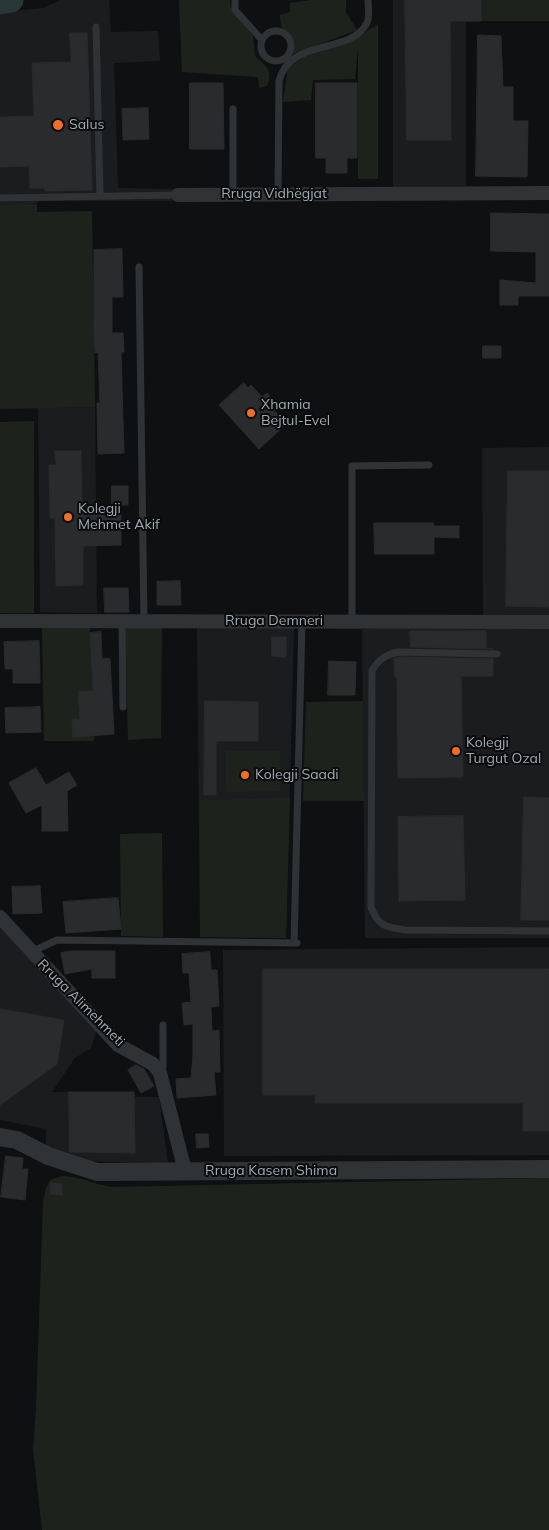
<!DOCTYPE html>
<meta charset="utf-8">
<style>
body{margin:0}
canvas{display:block;background:#0f1011}
</style>
<canvas width="549" height="1530"></canvas>
<script>
const ctx = document.querySelector('canvas').getContext('2d');
ctx.lineJoin = 'round';
function fill(path, color) { ctx.fillStyle = color; ctx.fill(path, 'evenodd'); }
function stroke(path, color, width, dash) { ctx.strokeStyle = color; ctx.lineWidth = width; ctx.lineCap = dash ? 'butt' : 'round'; ctx.setLineDash(dash || []); ctx.stroke(path); }
function write(font, color, halo, rows, align = 'center') {
  ctx.font = font + ' Mulish,sans-serif'; ctx.lineWidth = 4; ctx.setLineDash([]); ctx.textBaseline = 'middle'; ctx.strokeStyle = halo; ctx.fillStyle = color; for (const [text, x, y, turn = 0] of rows) {
    ctx.save(); ctx.translate(x, y); ctx.rotate((+turn || 0) * Math.PI / 180); ctx.textAlign = isNaN(turn) ? turn : align; if (halo) ctx.strokeText(text, 0, 0); ctx.fillText(text, 0, 0); ctx.restore();
  }
}
const built = new Path2D(`
 M60,0h49l2,32 47,-1 2,30 -46,2 4,125 60,1 1,12h-141l-1,4h-37v-193l43,-4z
 M393,0h73v186l-73,1z
 M95,407l2,206 -57,-1 -2,-204z
 M549,447v168l-66,1 -1,-168z
 M197,628h97l-8,310 -86,-1z
 M362,629h187v309h-184z
 M0,926l97,103 -6,19 -16,10 -23,34h82l1,5h24l9,67 -81,-3 -41,-14v-18l-46,-9z
 M549,947v208l-325,1 -1,-206z`);
const green = new Path2D(`
 M179,0h51l1,8 22,28 2,20c10,9 19,15 12,30l-8,2 -1,-11 -76,-5z
 M311,0h35v12l11,18 -64,24 -1,-15 -11,-13 -1,-11 10,-3v-9z
 M466,0h83v21h-83z
 M378,24v155h-20v-132l-3,32 -42,1 -2,20 -28,2 5,-34 16,-11 54,-20z
 M0,205h37v7l55,-1 3,196 -95,2z
 M34,421v192h-34v-191z
 M162,626l-1,112 -33,2 -3,-113z
 M42,628h48l4,113h-50z
 M363,701l1,100h-61l3,-99z
 M226,751h54v40l-54,1z
 M290,798l-4,140 -86,-1v-137z
 M162,833l1,104 -42,-1 -1,-102z
 M62,1176c18,0 32,9 51,11l436,-9v352h-507l-9,-80 3,-42 7,-206 3,-14 4,-8z`);
const river = new Path2D(`
 M0,2l11,-2`);
const building = new Path2D(`
 M405,0h76v21h-31l1,119h-44z
 M70,33h17l5,157 -47,1v-3h-15l-1,-22 -29,1v-50l34,-1 -2,-53 39,-1z
 M478,35l23,1 2,51h10v34h15l-1,56 -51,-1z
 M190,83h33l1,66h-34z
 M316,83h41v75h-10v15h-21v-15h-10z
 M148,108l1,31 -26,1 -1,-31z
 M491,213l58,1v82h-31v9h-18v-25l36,3v-31l-45,-1z
 M122,249l1,48h-11v36h11l1,19h-3l3,101 -26,1 -1,-51h3l-2,-51 -3,1 -1,-19v-84z
 M483,346h18v12h-18z
 M244,383l4,5 3,-3 11,12 5,-4 8,10 -4,4 11,13 -3,2 4,5 -24,22 -40,-44z
 M55,451h26l1,64 39,-1v31l-38,1v39l-27,1 -1,-68h-5l-1,-53h7z
 M508,471h41v136l-43,-1z
 M112,486h16v19h-16z
 M374,523h59l1,3h25v12l-25,-1v17h-59z
 M180,581l1,24h-24v-23z
 M104,588h24l1,24h-24z
 M410,631h76v17l7,1 -82,-2z
 M101,632l1,27 8,-1 4,76 -41,3 -1,-18h8l-2,-27 15,-1 -3,-58z
 M272,637h14v20l-14,-1z
 M39,641l1,42h-27v-14h-8l-1,-27z
 M402,657l91,2v17h-32l2,101 -65,1 -1,-101h-2l-1,-18z
 M329,661l27,1 -1,33h-27z
 M205,701l53,1v39h-42v54h-12z
 M40,707l1,25 -35,1 -1,-25z
 M36,768l10,17 23,-13 8,13 -10,6 1,40h-26v-26l-16,8 -17,-30z
 M524,797l25,1v122h-28z
 M463,816l2,84 -66,1 -1,-84z
 M40,886l2,27 -29,1 -1,-27z
 M118,898l3,31 -55,4 -3,-31z
 M71,951h44v27h-23v-9l-27,5 -4,-21z
 M210,952l1,18h6l2,36 -8,1 1,24 7,-1 1,42h-6l2,23 -39,3 -1,-19 15,-1 2,-23v-31l-9,1 -2,-22 9,-1 -2,-29h-6l-1,-19z
 M263,969h286v162h-26v-28h-208v-8h-52z
 M0,1009l64,11 -7,44 -57,41z
 M136,1065l8,4 10,17 -13,7 -13,-23z
 M69,1092h65l1,61 -65,-1z
 M196,1134h12l1,13 -12,1z
 M6,1156l17,2 -1,11h6l-3,31 -24,-3z
 M51,1183l11,1v11l-11,-1z`);
const service = new Path2D(`
 M235,0v10l27,30
 M96,27l4,168
 M261 46a15 15 0 1 1 30 0a15 15 0 1 1-30 0Z
 M278,194l1,-113c11,-44 72,-26 88,-58 3,-6 1,-16 1,-23
 M233,195v-86
 M0,198l178,-3
 M139,267l5,354
 M122,621l1,86
 M352,622v-156l77,-1
 M497,654l-99,-2c-13,3 -20,8 -26,19l-1,236c7,19 14,20 34,23l144,1
 M294,943l8,-322
 M31,952l26,-12 240,3
 M160,1073l3,-6v-42`);
const minor = new Path2D(`
 M178,195l371,-2
 M0,621l549,1
 M0,917l118,128 35,19 7,9 25,98`);
const tertiary = new Path2D(`
 M0,1137l17,3 31,16 49,16 452,-3`);
const markers = [
 [58,125,6,"#f56d23"],
 [251,413,5,"#f56d23"],
 [68,517,5,"#f56d23"],
 [456,751,5,"#f56d23"],
 [245,775,5,"#f56d23"]
];
const poiNames = [
 ["Salus",69,125],
 ["Xhamia",261,405],
 ["Bejtul-Evel",261,421],
 ["Kolegji",78,509],
 ["Mehmet Akif",78,525],
 ["Kolegji",466,743],
 ["Turgut Ozal",466,759],
 ["Kolegji Saadi",255,775]
];
const streetNames = [
 ["Rruga Vidhëgjat",274,194],
 ["Rruga Demneri",274,621],
 ["Rruga Alimehmeti",81,1003,45],
 ["Rruga Kasem Shima",271,1171]
];
fill(built, '#1b1c1e');
fill(green, '#1d231c');
stroke(river, '#293739', 25);
fill(building, '#2a2b2d');
stroke(building, '#292a2d', 1);
stroke(service, '#303336', 7);
stroke(minor, '#303336', 14);
stroke(tertiary, '#303336', 18);
for (const [x, y, r, color] of markers) { const dot = new Path2D(); dot.arc(x, y, r, 0, 2 * Math.PI); ctx.fillStyle = color; ctx.fill(dot); stroke(dot, '#0a0b0c', 2); }
write('14px', '#a0abb2', '#0a0b0c', poiNames, 'left');
write('14px', '#a0abb2', '#0a0b0c', streetNames);
</script>
